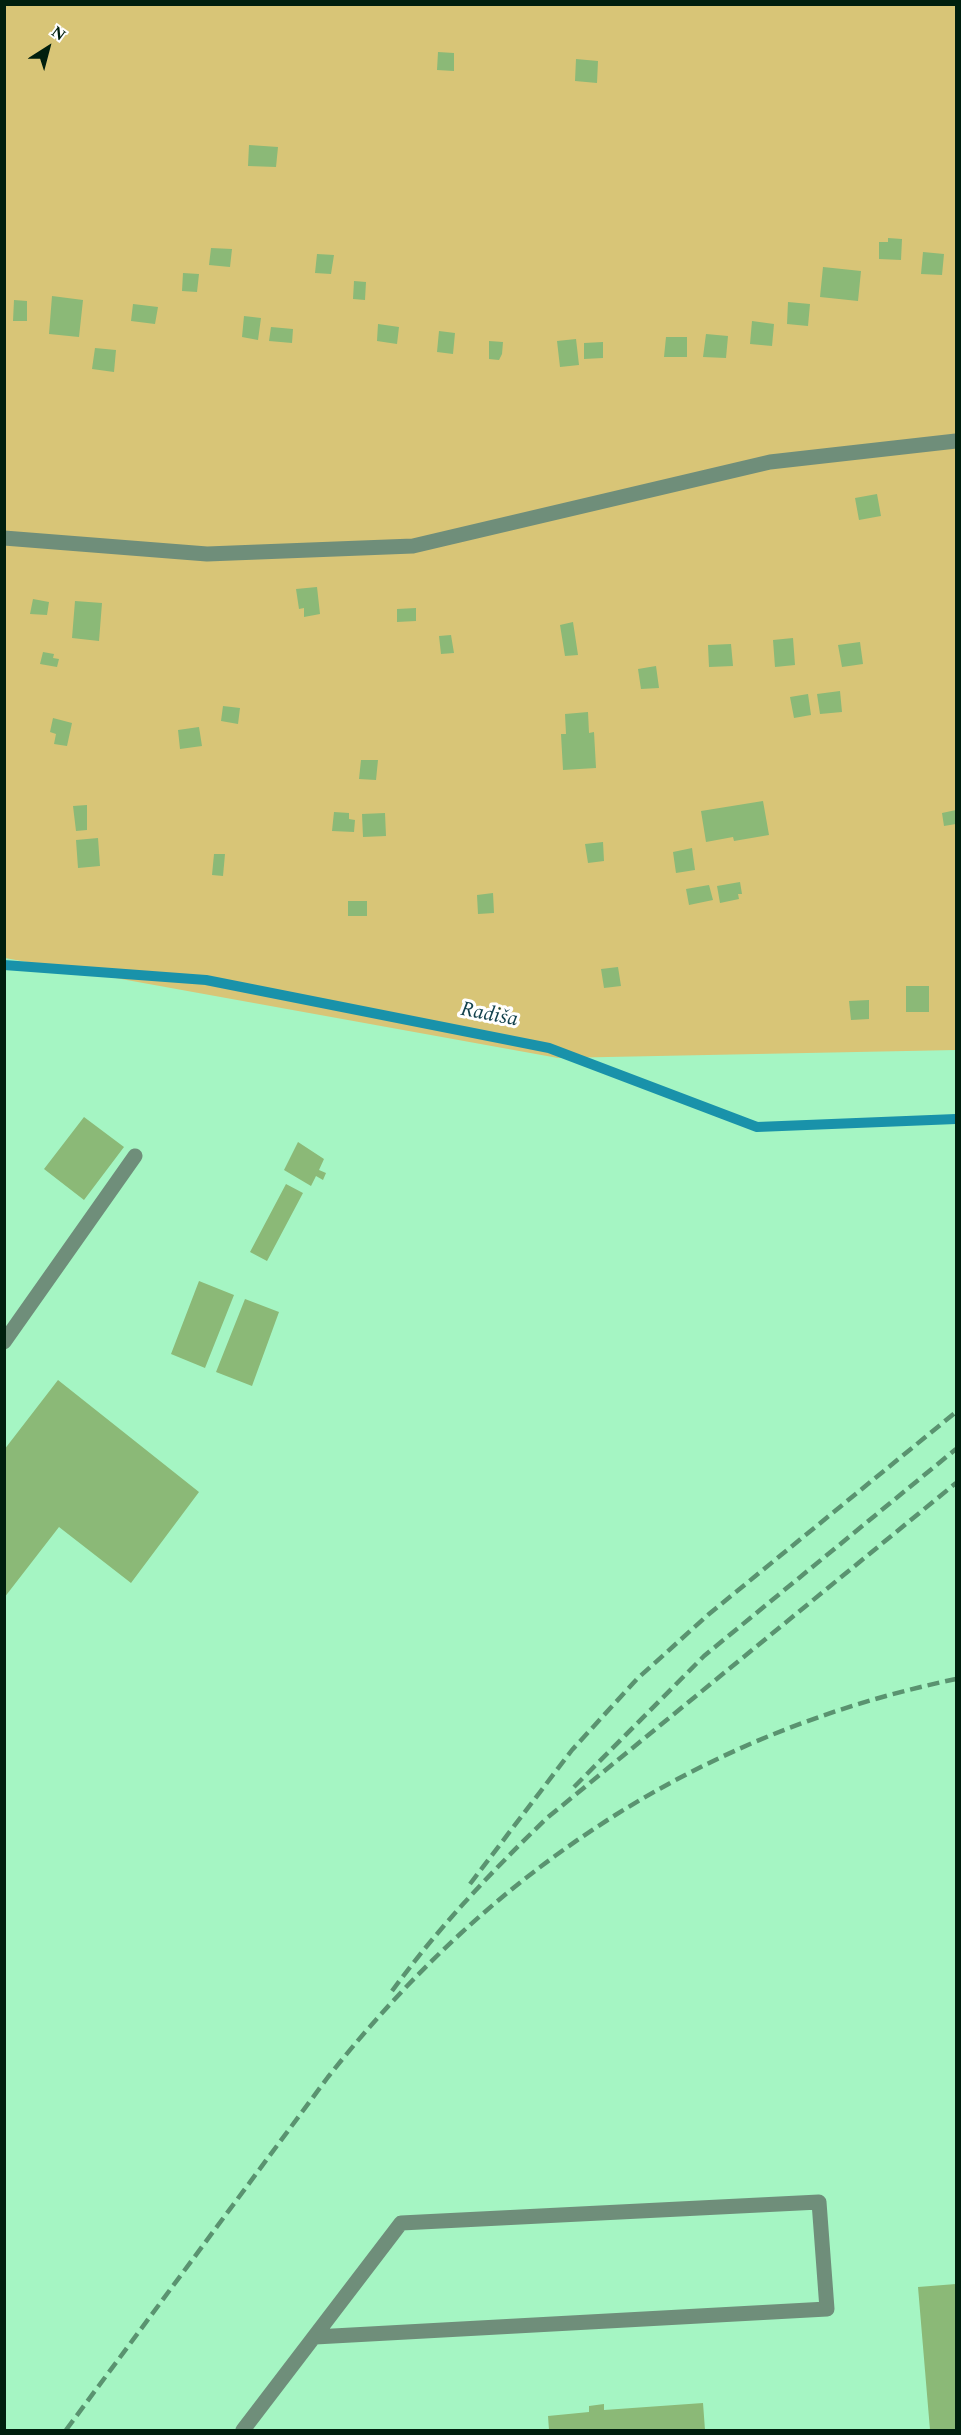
<!DOCTYPE html>
<meta charset="utf-8">
<style>
body{margin:0}
#map{position:relative;width:961px;height:2435px;overflow:hidden;background:#a5f5c3;font-family:Spectral,serif}
canvas{display:block}
.frame{position:absolute;inset:0;border:6px solid #001f0e;pointer-events:none}
.north{position:absolute;left:18px;top:18px;width:60px;height:60px;-webkit-text-stroke:4px #fff;paint-order:stroke;rotate:36deg;font-size:16px;font-weight:700;line-height:24px;text-align:center;color:#001f0e}
.north::after{content:'';display:block;margin:auto;width:21px;height:27px;background:#001f0e;clip-path:polygon(50% 0,100% 100%,50% 72%,0 100%)}
</style>
<div id="map">
<canvas width="961" height="2435"></canvas>
<div class="frame"></div>
<div class="north">N</div>
</div>
<script>
const ctx = document.querySelector('canvas').getContext('2d');
ctx.lineJoin = 'round';
function fill(path, color) { ctx.fillStyle = color; ctx.fill(path, 'evenodd'); }
function stroke(path, color, width, dash) { ctx.strokeStyle = color; ctx.lineWidth = width; ctx.lineCap = dash ? 'butt' : 'round'; ctx.setLineDash(dash || []); ctx.stroke(path); }
function write(font, color, halo, rows, align = 'center') {
  ctx.font = font + ' Spectral,serif'; ctx.lineWidth = 6; ctx.setLineDash([]); ctx.textBaseline = 'middle'; ctx.strokeStyle = halo; ctx.fillStyle = color; for (const [text, x, y, turn = 0] of rows) {
    ctx.save(); ctx.translate(x, y); ctx.rotate((+turn || 0) * Math.PI / 180); ctx.textAlign = isNaN(turn) ? turn : align; if (halo) ctx.strokeText(text, 0, 0); ctx.fillText(text, 0, 0); ctx.restore();
  }
}
const green = new Path2D(`
 M4,5h952v1045l-398,8 -553,-100z`);
const stream = new Path2D(`
 M4,965l202,15 343,68 208,79 199,-8`);
const building = new Path2D(`
 M438,52l16,1v18l-17,-1z
 M576,59l22,2 -1,22 -22,-2z
 M249,145l29,2 -2,20 -28,-1z
 M888,238l14,1 -1,21 -22,-1v-17h9z
 M211,248l21,1 -2,18 -21,-2z
 M923,252l21,2 -2,21 -21,-1z
 M317,254l17,1 -3,19 -16,-1z
 M823,267l38,4 -3,30 -38,-4z
 M183,273l16,1 -2,18 -15,-1z
 M354,281l12,1 -1,18 -12,-1z
 M52,296l31,4 -4,37 -30,-3z
 M14,300l13,1v20h-14z
 M788,302l22,2 -2,22 -21,-2z
 M133,304l25,3 -3,17 -24,-3z
 M244,316l17,2 -3,22 -16,-3z
 M752,321l22,3 -2,22 -22,-2z
 M378,324l21,3 -2,17 -20,-3z
 M271,327l22,2 -1,14 -23,-2z
 M439,331l16,2 -2,21 -16,-2z
 M706,334l22,2 -2,22 -23,-1z
 M666,337h21v20h-23z
 M576,339l3,26 -19,2 -3,-26z
 M489,341l14,1 -1,12 -3,6 -10,-1z
 M603,342v16l-19,1v-16z
 M95,348l21,2 -2,22 -22,-3z
 M877,494l4,22 -22,4 -4,-22z
 M317,587l3,27 -16,3v-9l-5,1 -3,-20z
 M33,599l16,3 -2,13 -17,-1z
 M75,601l27,2 -3,38 -27,-3z
 M416,608v13l-19,1v-13z
 M573,622l5,33 -13,1 -5,-31z
 M451,635l3,18 -13,1 -2,-18z
 M793,638l2,27 -20,2 -2,-27z
 M860,642l3,22 -21,3 -4,-22z
 M731,644l2,22 -24,1 -1,-22z
 M43,652l11,2 -1,4 6,1 -2,8 -17,-3z
 M656,666l3,22 -18,1 -3,-20z
 M840,691l2,21 -22,2 -3,-20z
 M808,694l3,21 -17,3 -4,-21z
 M223,706l17,2 -2,16 -17,-3z
 M588,712l1,21 5,-1 2,36 -33,2 -2,-36h5l-1,-20z
 M53,718l19,5 -5,23 -13,-2 2,-10 -6,-2z
 M199,727l3,19 -22,3 -2,-19z
 M361,760h17l-2,20 -17,-1z
 M763,801l6,34 -35,6 -1,-4 -27,5 -5,-31z
 M87,805v25l-11,1 -3,-25z
 M956,810v14l-12,2 -2,-13z
 M334,812l15,1v6l6,1 -1,12 -22,-1z
 M385,813l1,23 -23,1 -1,-23z
 M98,838l2,28 -22,2 -2,-28z
 M603,842l1,19 -16,2 -3,-19z
 M692,848l3,22 -19,3 -3,-21z
 M214,854h11l-2,22 -11,-1z
 M740,882l2,12h-4l1,5 -19,4 -3,-17z
 M709,885l4,15 -24,5 -3,-16z
 M493,893l1,20 -16,1 -1,-19z
 M348,901h19v15h-19z
 M618,967l3,19 -17,2 -3,-19z
 M906,986h23v26h-23z
 M869,1000v19l-18,1 -2,-19z
 M84,1117l40,30 -40,53 -40,-31z
 M298,1142l26,17 -5,11 7,3 -3,7 -7,-4 -5,10 -27,-16z
 M286,1184l17,9 -36,68 -17,-9z
 M199,1281l35,14 -29,73 -34,-14z
 M245,1299l34,13 -27,74 -36,-14z
 M58,1380l141,112 -68,91 -72,-56 -55,71v-148z
 M956,2284v146h-26l-12,-143z
 M703,2403l2,27h-156l-1,-14 41,-4v-6l15,-2v6z`);
const minor = new Path2D(`
 M4,538l203,16 206,-8 357,-84 186,-21
 M4,1342l131,-186
 M243,2430l158,-207 418,-21 8,107 -512,28`);
const rail = new Path2D(`
 M574,1787l130,-131 252,-207
 M470,1884l102,-134 65,-71 72,-65 247,-202
 M392,1991c46,-63 99,-119 155,-173l409,-335
 M66,2430l262,-353c163,-206 369,-344 628,-398`);
const waterNames = [
 ["Radiša",489,1016,11]
];
fill(green, '#d8c577');
stroke(stream, '#1992aa', 10);
fill(building, '#8bb977');
stroke(minor, '#6f8e7a', 15);
stroke(rail, '#5a9370', 4.5, [12, 6]);
write('italic 21px', '#13424d', '#fff', waterNames);
</script>
